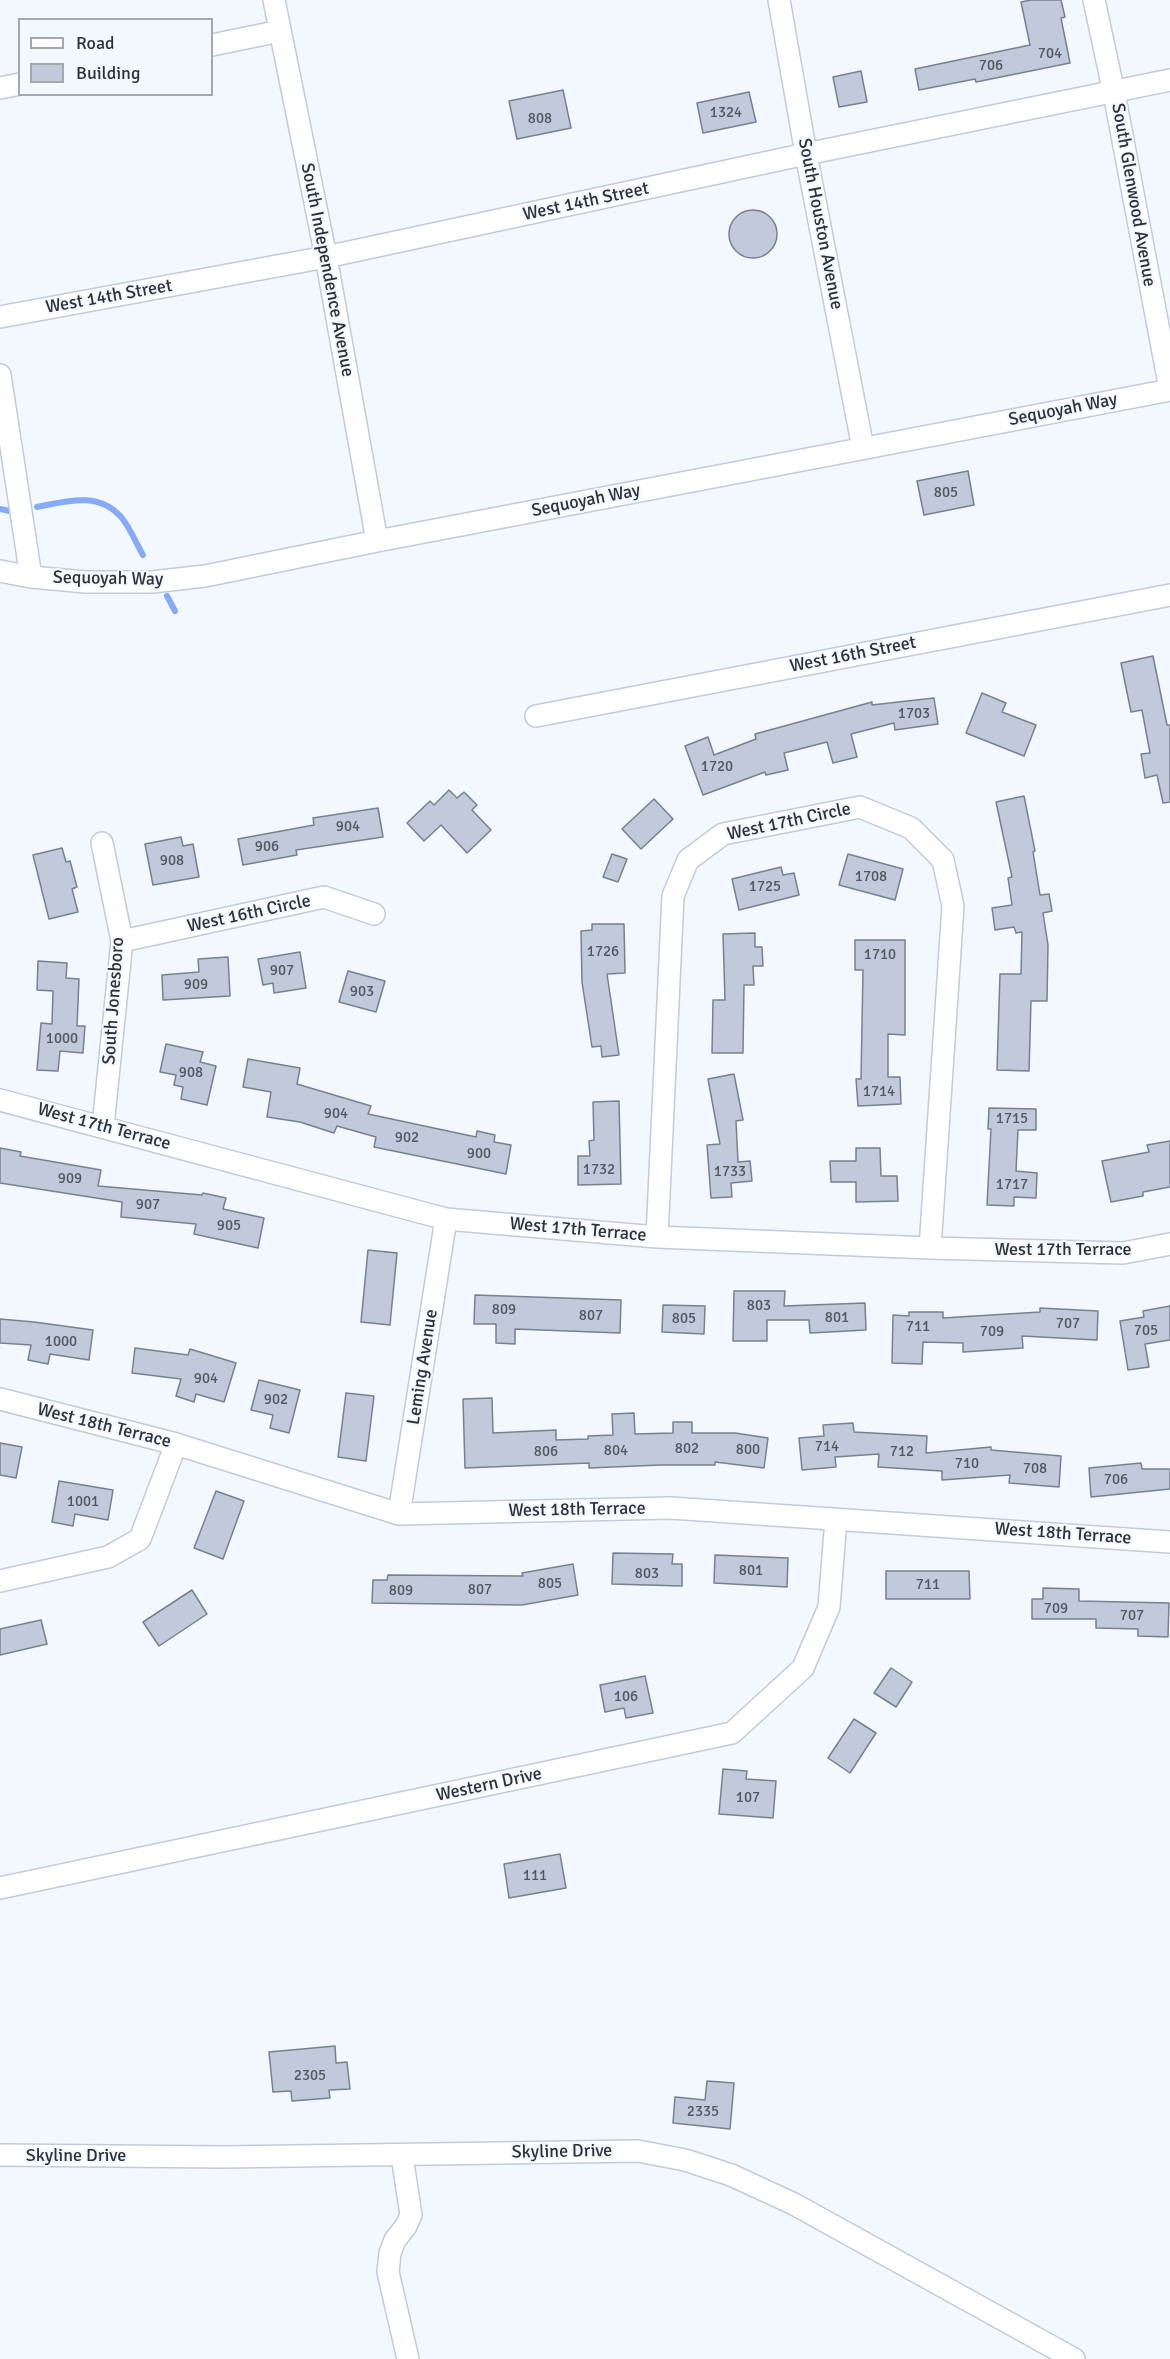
<!DOCTYPE html>
<style>
body{margin:0}
#map{position:relative;width:1170px;height:2359px;overflow:hidden;background:#f3f7fe;font-family:Signika,sans-serif}
canvas{display:block}
.legend{position:absolute;left:18px;top:18px;width:195px;height:78px;box-sizing:border-box;background:#f3f7fe;border:2px solid #a4a8ae;margin:0;padding:8px 10px;list-style:none;font-size:18px;color:#2d3137}
.legend li{display:flex;align-items:center;gap:12px;height:30px}
.legend b{width:30px;border:2px solid #a4a8ae}
</style>
<div id="map">
<canvas width="1170" height="2359"></canvas>
<ul class="legend">
<li><b style="height:8px;background:#fff"></b>Road</li>
<li><b style="height:16px;background:#c1cadb"></b>Building</li>
</ul>
</div>
<script>
const ctx = document.querySelector('canvas').getContext('2d');
ctx.lineJoin = 'round';
function stroke(path, color, width, dash) { ctx.strokeStyle = color; ctx.lineWidth = width; ctx.lineCap = dash ? 'butt' : 'round'; ctx.setLineDash(dash || []); ctx.stroke(path); }
function fill(path, color) { ctx.fillStyle = color; ctx.fill(path, 'evenodd'); }
function write(font, color, halo, rows, align = 'center') {
  ctx.font = font + ' Signika,sans-serif'; ctx.lineWidth = 4.5; ctx.setLineDash([]); ctx.textBaseline = 'middle'; ctx.strokeStyle = halo; ctx.fillStyle = color; for (const [text, x, y, turn = 0] of rows) {
    ctx.save(); ctx.translate(x, y); ctx.rotate((+turn || 0) * Math.PI / 180); ctx.textAlign = isNaN(turn) ? turn : align; if (halo) ctx.strokeText(text, 0, 0); ctx.fillText(text, 0, 0); ctx.restore();
  }
}
const stream = new Path2D(`
 M37,507c30,-6 62,-16 85,11 8,10 14,25 21,37
 M0,509l14,3
 M167,596l8,15`);
const building = new Path2D(`
 M1031,0h30l4,17 -4,1 9,45 -94,19 -1,-3 -56,11 -4,-21 115,-24 -9,-43z
 M861,71l6,31 -28,5 -6,-30z
 M563,90l8,38 -54,11 -8,-38z
 M749,92l7,30 -53,11 -6,-30z
 M729 234a24 24 0 1 1 48 0a24 24 0 1 1-48 0Z
 M968,471l6,34 -50,10 -7,-34z
 M1153,656l14,69h3v77l-7,1 -6,-28 -12,3 -4,-24 9,-1 -8,-43 -11,2 -10,-49z
 M982,693l24,10 -4,9 34,13 -12,31 -58,-23z
 M934,698l4,26 -43,6 -1,-7 -43,11 6,23 -24,6 -6,-21 -43,11 4,17 -22,5 -1,-3 -62,23 -18,-49 23,-9 6,18 42,-16 -1,-5 66,-18 51,-14v3z
 M449,790l8,8 7,-6 13,13 -5,5 19,20 -24,23 -26,-28 -17,16 -17,-18 23,-22 4,4z
 M1024,796l11,55 -2,1 7,43 9,-1 3,17 -9,2 5,32 -1,56h-16l-2,70 -32,-1 3,-96h21l1,-42 -6,1 -2,-6 -19,3 -3,-22 20,-3 -4,-27 4,-1 -16,-75z
 M654,799l19,20 -32,30 -19,-20z
 M378,808l5,29 -87,13 1,5 -54,10 -5,-26 76,-14 -1,-7z
 M181,837l2,9 10,-2 6,33 -46,8 -8,-41z
 M62,848l4,14 4,-1 7,26 -5,2 6,23 -29,7 -16,-64z
 M612,854l15,5 -9,23 -15,-5z
 M848,854l55,15 -8,31 -56,-15z
 M781,867l2,8 11,-2 5,22 -60,15 -7,-31z
 M592,924h32l1,49 -18,1 12,81 -17,2 -1,-11 -9,1 -10,-65 -1,-51 11,-1z
 M755,933v14h7l1,19h-10l1,19h-10l-1,68h-31l1,-53h12l-2,-66z
 M855,940h50v95l-17,-1v43h12l1,27 -43,2 -2,-27h5l2,-109h-8z
 M300,952l6,36 -32,5 -1,-10 -10,2 -5,-26z
 M228,957l2,39 -67,4 -1,-25 37,-3 -1,-13z
 M38,961l29,2 -1,15 13,1 -2,47h8l-2,27 -23,-2 -2,20 -21,-1 4,-47 11,1 1,-33 -16,-1z
 M348,971l37,10 -9,31 -37,-10z
 M166,1044l37,8 -3,10 16,4 -9,39 -26,-6 2,-12 -9,-2 2,-10 -16,-3z
 M248,1059l52,9 -3,16 74,22 -3,8 108,23 1,-6 18,4 -1,7 17,3 -5,29 -132,-27 2,-10 -39,-11 -3,7 -34,-11 -33,-5 4,-25 -28,-5z
 M734,1074l9,46 -7,1 2,41 12,-1 2,20 -21,2 1,14 -21,1 -4,-53 13,-1 -12,-65z
 M619,1101l2,83 -43,1v-29h12l-1,-15 5,-1 -1,-38z
 M989,1108l47,1v21h-18l-2,41 21,2 -1,25 -22,-1v9l-27,-1 4,-76h-3z
 M1170,1141v46l-27,5v4l-32,6 -9,-41 47,-9 -2,-7z
 M0,1148l21,4 -1,4 81,14 -3,16 104,9 1,-2 23,5 -3,11 41,9 -6,30 -64,-14 2,-10 -75,-7 1,-15 -122,-19z
 M856,1148h24l1,28h16l1,25 -42,1v-20h-25l-1,-21h26z
 M368,1250l29,3 -7,72 -29,-3z
 M734,1291h51l-1,15 81,-3 1,27 -56,3 -1,-13h-42v21h-34z
 M475,1295l146,5 -1,33 -105,-4v15l-19,-1v-19h-22z
 M663,1305l42,1 -1,28 -42,-2z
 M1170,1306v34l-25,4 4,23 -21,3 -8,-49 24,-4 -1,-6z
 M1040,1308l58,3 -1,29 -75,-4 1,12 -60,4v-9l-40,-1 -1,22 -30,-1 1,-48 16,1v-4h34v6l97,-6z
 M0,1319l34,3 59,8 -4,30 -39,-6 -2,10 -20,-4 3,-15 -31,-2z
 M135,1348l53,7 2,-6 46,14 -12,39 -28,-8 -2,8 -18,-6 5,-17 -49,-6z
 M259,1380l41,10 -11,43 -19,-5 3,-13 -22,-5z
 M346,1393l28,3 -8,65 -28,-4z
 M492,1398l1,35 63,-3v10l32,-1v-3l25,-1 -1,-21 22,-1 1,21 38,-1v-11h19v11h43l33,5 -4,30 -49,-6v3h-55l-71,3v-5l-124,5 -2,-69z
 M853,1423l1,9 73,4 -1,17 65,-6v3l70,6 -2,31 -50,-4 1,-8 -68,5v-9l-64,-4 1,-13 -44,3 1,10 -34,3 -3,-32 25,-2 -1,-11z
 M0,1443l22,4 -6,31 -16,-3z
 M1141,1463l1,6h28v20l-79,8 -2,-29z
 M59,1481l54,9 -5,30 -33,-6 -2,12 -21,-4z
 M216,1491l28,10 -21,58 -29,-11z
 M613,1553l60,1 -1,10h10v22l-70,-2z
 M715,1555l73,3 -1,29 -73,-4z
 M573,1564l5,31 -56,10 -150,-2 1,-23h14l1,-5 135,1 -1,-3z
 M886,1571h83l1,28h-84z
 M1043,1588l36,1v12l90,2 -1,34 -30,-1v-7l-42,-1v-9h-64v-20h11z
 M192,1590l15,24 -48,32 -16,-24z
 M41,1620l6,24 -47,11v-26z
 M891,1668l21,14 -16,25 -22,-14z
 M645,1676l8,37 -27,5 -2,-10 -19,4 -5,-27z
 M854,1719l22,14 -26,40 -22,-15z
 M723,1769l24,2 -1,8 30,2 -3,37 -54,-4z
 M560,1854l6,34 -57,10 -5,-34z
 M335,2046l1,17 11,-1 3,27 -21,1 1,8 -38,3 -1,-10 -18,1 -4,-40z
 M707,2081l27,2 -4,46 -57,-6 2,-26 30,3z`);
const minor = new Path2D(`
 M274,0l52,257 51,284
 M779,0l27,154 57,294
 M1094,0l20,93 56,296
 M212,45l68,-14
 M0,88l20,-4
 M0,317l326,-60 480,-103 364,-74
 M0,375l31,202
 M0,571l31,6 55,5h66l53,-6 172,-35 793,-151
 M536,716l634,-121
 M102,843l20,98 -19,185
 M122,941l202,-44 50,17
 M0,1100l446,119 211,18 273,11 193,5 47,-9
 M657,1237l16,-341 15,-36 35,-26 137,-27 51,21 32,32 10,46 -23,342
 M0,1399l176,45 223,70 272,-6 499,34
 M399,1514l47,-295
 M0,1581l108,-24 32,-18 36,-95
 M0,1888l732,-155 71,-65 26,-61 7,-88
 M0,2155l225,2 413,-6 47,9 46,15 63,29 280,155
 M402,2156l9,59 -5,11 -11,14 -5,13 -2,19 20,87`);
const numberNames = [
 ["704",1050,54],
 ["706",991,66],
 ["1324",726,113],
 ["808",540,119],
 ["805",946,493],
 ["1703",914,714],
 ["1720",717,767],
 ["904",348,827],
 ["906",267,847],
 ["908",172,861],
 ["1708",871,877],
 ["1725",765,887],
 ["1726",603,952],
 ["1710",880,955],
 ["907",282,971],
 ["909",196,985],
 ["903",362,992],
 ["1000",62,1039],
 ["908",191,1073],
 ["1714",879,1092],
 ["904",336,1114],
 ["1715",1012,1119],
 ["902",407,1138],
 ["900",479,1154],
 ["1732",599,1170],
 ["1733",730,1172],
 ["909",70,1179],
 ["1717",1012,1185],
 ["907",148,1205],
 ["905",229,1226],
 ["803",759,1306],
 ["809",504,1310],
 ["807",591,1316],
 ["801",837,1318],
 ["805",684,1319],
 ["707",1068,1324],
 ["711",918,1327],
 ["705",1146,1331],
 ["709",992,1332],
 ["1000",61,1342],
 ["904",206,1379],
 ["902",276,1400],
 ["714",827,1447],
 ["802",687,1449],
 ["800",748,1450],
 ["804",616,1451],
 ["806",546,1452],
 ["712",902,1452],
 ["710",967,1464],
 ["708",1035,1469],
 ["706",1116,1480],
 ["1001",83,1502],
 ["801",751,1571],
 ["803",647,1574],
 ["805",550,1584],
 ["711",928,1585],
 ["807",480,1590],
 ["809",401,1591],
 ["709",1056,1609],
 ["707",1132,1616],
 ["106",626,1697],
 ["107",748,1798],
 ["111",535,1876],
 ["2305",310,2076],
 ["2335",703,2112]
];
const streetNames = [
 ["South Glenwood Avenue",1133,195,80],
 ["West 14th Street",586,202,-12],
 ["South Houston Avenue",820,224,79],
 ["South Independence Avenue",327,270,79],
 ["West 14th Street",109,297,-10],
 ["Sequoyah Way",1063,410,-11],
 ["Sequoyah Way",586,501,-11],
 ["Sequoyah Way",108,579,1],
 ["West 16th Street",853,655,-11],
 ["West 17th Circle",789,822,-12],
 ["West 16th Circle",249,914,-12],
 ["South Jonesboro",114,1001,-86],
 ["West 17th Terrace",104,1127,15],
 ["West 17th Terrace",578,1230,5],
 ["West 17th Terrace",1063,1250],
 ["Leming Avenue",423,1367,-81],
 ["West 18th Terrace",104,1426,14],
 ["West 18th Terrace",577,1510,-1],
 ["West 18th Terrace",1063,1534,4],
 ["Western Drive",489,1785,-12],
 ["Skyline Drive",562,2152,-1],
 ["Skyline Drive",76,2156]
];
stroke(stream, '#84aaf8', 6);
fill(building, '#c1cadb');
stroke(building, '#788090', 1.5);
stroke(minor, '#c2cbdb', 24);
stroke(minor, '#fff', 21);
write('15px', '#525760', null, numberNames);
write('18px', '#2d3137', '#f3f7fe', streetNames);
</script>
